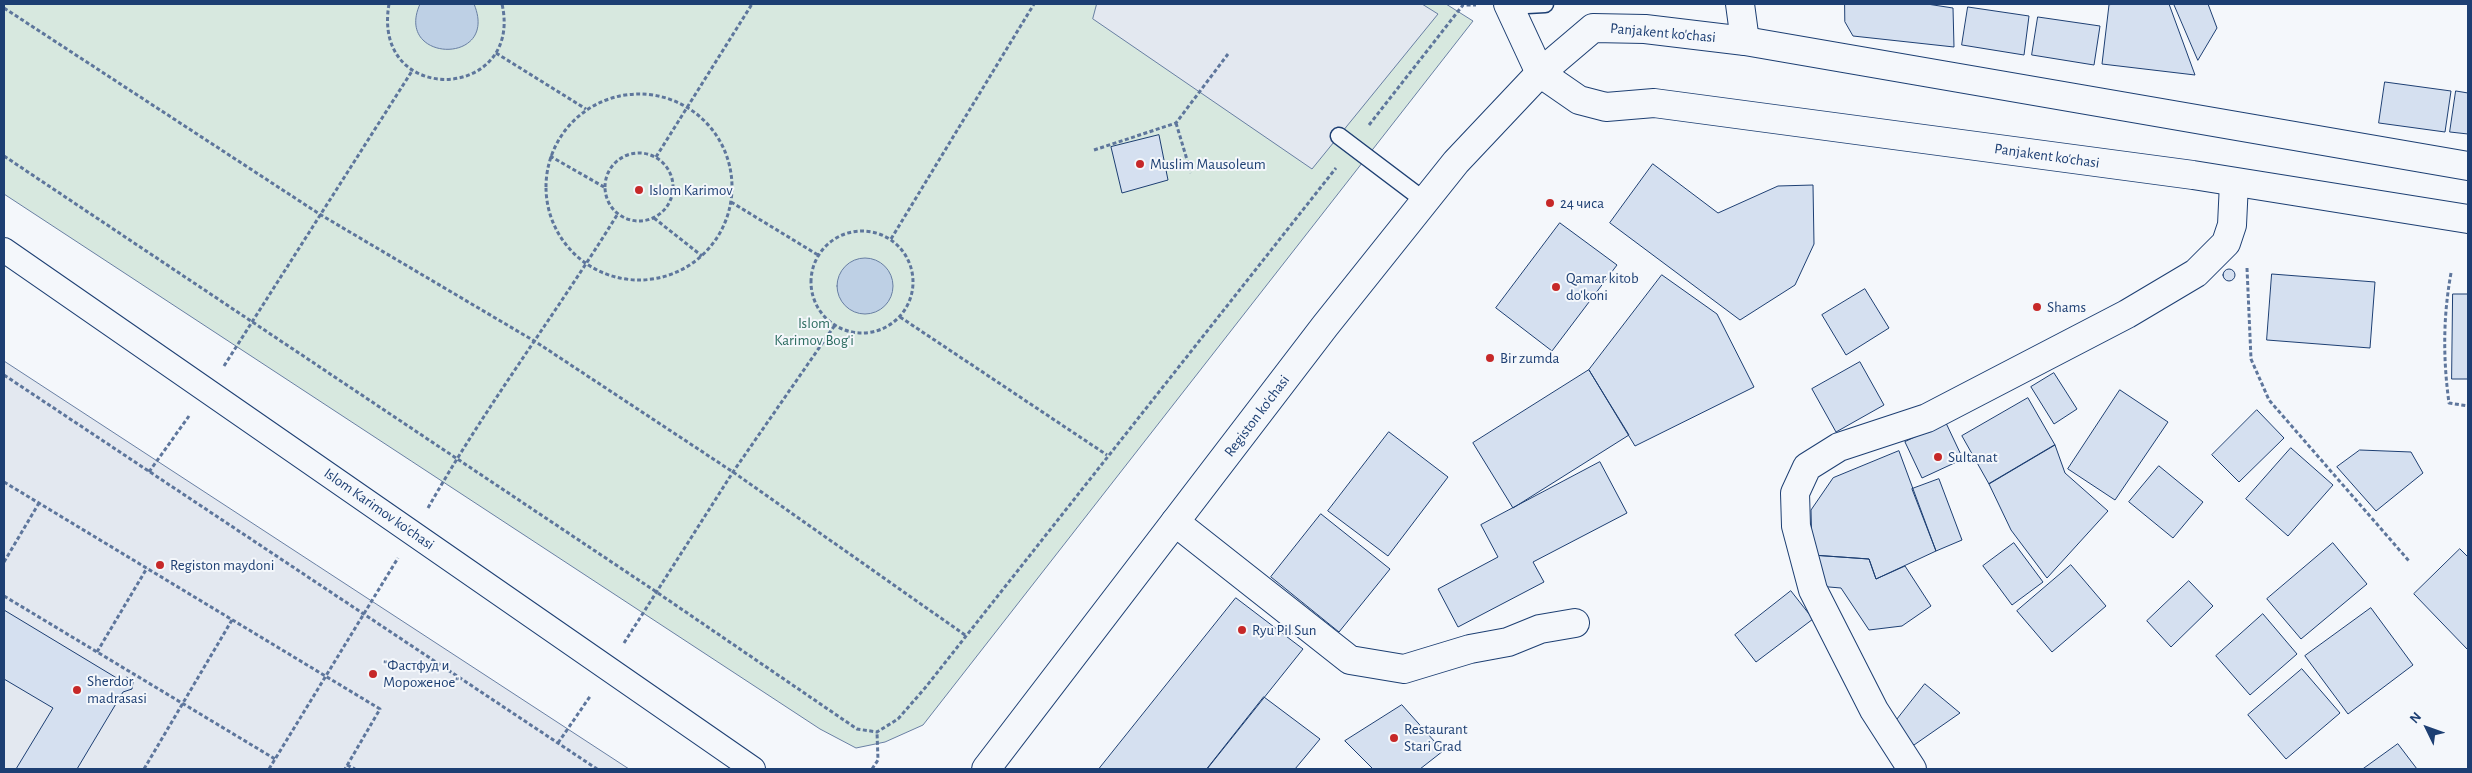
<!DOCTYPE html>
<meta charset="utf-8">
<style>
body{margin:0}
#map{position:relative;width:2472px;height:773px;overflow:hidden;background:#f4f7fb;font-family:"Alegreya Sans",sans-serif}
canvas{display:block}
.frame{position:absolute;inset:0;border:5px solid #1d3f73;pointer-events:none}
.north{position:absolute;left:2402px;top:703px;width:50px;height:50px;-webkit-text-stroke:4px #f4f7fb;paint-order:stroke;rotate:312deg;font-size:14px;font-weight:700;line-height:20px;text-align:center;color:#1d3f73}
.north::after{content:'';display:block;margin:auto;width:18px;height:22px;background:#1d3f73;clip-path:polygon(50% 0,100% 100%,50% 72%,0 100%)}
</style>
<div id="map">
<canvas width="2472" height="773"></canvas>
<div class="frame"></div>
<div class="north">N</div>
</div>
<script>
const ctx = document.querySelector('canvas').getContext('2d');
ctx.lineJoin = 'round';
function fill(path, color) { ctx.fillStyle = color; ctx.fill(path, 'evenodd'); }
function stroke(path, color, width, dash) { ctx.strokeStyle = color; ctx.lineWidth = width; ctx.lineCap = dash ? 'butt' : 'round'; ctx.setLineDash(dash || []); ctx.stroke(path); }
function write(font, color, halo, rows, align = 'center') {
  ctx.font = font + ' "Alegreya Sans",sans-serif'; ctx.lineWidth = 4; ctx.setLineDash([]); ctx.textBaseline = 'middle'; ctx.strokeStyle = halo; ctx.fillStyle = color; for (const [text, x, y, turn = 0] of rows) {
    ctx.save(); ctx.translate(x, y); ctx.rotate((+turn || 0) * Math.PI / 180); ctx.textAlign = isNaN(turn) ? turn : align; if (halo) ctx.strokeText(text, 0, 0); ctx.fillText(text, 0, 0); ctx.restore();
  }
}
const green = new Path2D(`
 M4,4h1442l27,17 -550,704 -38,17 -29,6 -36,-19 -816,-535z`);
const parking = new Path2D(`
 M1097,4h325l16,10 -126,155 -219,-150z
 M4,361l625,408h-625z`);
const water = new Path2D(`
 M420,4h54c26,62 -81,59 -54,0z
 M837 286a28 28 0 1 1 56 0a28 28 0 1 1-56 0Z`);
const building = new Path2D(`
 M1845,4h82l26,4 1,39 -101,-11 -8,-14z
 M2124,4h45l26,71 -93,-11 7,-59z
 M2174,4h34l9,24 -19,32z
 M1968,7l61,9 -5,39 -62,-10z
 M2038,17l62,9 -6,39 -62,-10z
 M2385,82l66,9 -6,41 -66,-9z
 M2456,91l12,2v41l-18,-2z
 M1159,135l9,45 -46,13 -11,-46z
 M1653,164l65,49 60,-27 35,-1 1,59 -19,41 -55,35 -130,-97z
 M1560,223l57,42 -65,86 -56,-43z
 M2223 275a6 6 0 1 1 12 0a6 6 0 1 1-12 0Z
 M2272,274l103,8 -5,66 -103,-8z
 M1662,275l55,39 37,73 -119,59 -46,-76z
 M1865,289l24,39 -43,27 -24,-40z
 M2453,294h15v85h-16z
 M1860,362l24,43 -48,27 -24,-43z
 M1589,370l40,65 -116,73 -40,-65z
 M2054,373l23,36 -23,15 -23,-37z
 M2120,390l48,32 -53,78 -47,-31z
 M2028,398l27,47 -66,39 -27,-48z
 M2257,410l27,28 -45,44 -27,-27z
 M1946,423l17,36 -41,19 -17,-36z
 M1389,432l59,45 -60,79 -60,-45z
 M2055,445l10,28 43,38 -61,67 -36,-48 -22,-46z
 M2291,448l42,37 -45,51 -42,-37z
 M2360,450l51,2 12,21 -47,38 -39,-44z
 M1899,451l37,100 -60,28 -7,-20 -57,-4 -1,-45 22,-32z
 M1600,462l27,51 -94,49 11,20 -86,45 -20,-38 60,-32 -17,-32z
 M2159,466l44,36 -30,36 -44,-36z
 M1939,479l23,61 -26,11 -24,-62z
 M1321,514l69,55 -51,63 -68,-55z
 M2014,543l29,39 -31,23 -29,-39z
 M2333,543l34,41 -66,55 -34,-40z
 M2460,549l8,8v93l-54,-56z
 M1812,555l57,4 7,20 29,-13 26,40 -29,20 -33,4 -28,-42 -24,-2z
 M2071,565l35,41 -54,46 -35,-41z
 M2189,581l24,25 -42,41 -24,-26z
 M1791,591l22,28 -57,43 -21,-27z
 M1236,598l67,51 -96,120h-108z
 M2371,608l42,57 -65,49 -43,-58z
 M4,610l116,70 7,-3 6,5 -1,7 -9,3 -46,77h-61l37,-61 -49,-29z
 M2263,614l34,40 -47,41 -34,-39z
 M2302,669l38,44 -54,46 -38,-44z
 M1925,684l35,29 -46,32 -22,-19z
 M1264,697l56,42 -25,30h-88z
 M1402,705l41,46 -23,18h-47l-28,-28z
 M2398,744l19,25h-54z`);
const path = new Path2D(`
 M389,4c-18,104 135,97 113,0
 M4,8l317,207 215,127 197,130 232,163
 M496,53l90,56
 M546 187a93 93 0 1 1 186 0a93 93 0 1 1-186 0Z
 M1176,123l15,50
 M1369,125l94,-120h13
 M1094,150l82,-27 52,-69
 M605 187a34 34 0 1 1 68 0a34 34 0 1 1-68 0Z
 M4,156l651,435 202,138 20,3 21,-13 27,-31 411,-520
 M550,156l54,31
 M656,157l96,-153
 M731,202l87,53
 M654,218l48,38
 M811 282a51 51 0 1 1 102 0a51 51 0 1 1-102 0Z
 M891,239l143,-235
 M2247,268l4,91 18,41 140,161
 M2451,273c-8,44 -8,86 -2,130l19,3
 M900,317l207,138
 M224,366l188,-295
 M4,375l593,394
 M149,472l40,-56
 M4,482l376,227 -35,60
 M428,508c57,-101 128,-194 189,-293
 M4,562l35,-59
 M4,596l271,163
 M624,643l109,-171 102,-147
 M97,652l50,-84
 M558,743l33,-48
 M347,765l8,4
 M144,769l88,-149
 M269,769l129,-211
 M872,769l6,-9 -1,-28`);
const service = new Path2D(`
 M1509,6l36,-2
 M1339,136l86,65`);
const pedestrian = new Path2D(`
 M4,250l749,519`);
const minor = new Path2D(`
 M1508,4l32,69
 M1740,4l5,37
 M1175,522l175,138 54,9 66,-20 38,-7 32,-13 35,-6
 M1912,769l-38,-59 -61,-120 -17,-64 -1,-33 12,-26 32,-20 88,-29 200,-104 69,-41 30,-30 6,-18 2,-42`);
const primary = new Path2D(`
 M1540,73l39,27 27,7 48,-4 539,72 275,44
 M986,769l339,-443 131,-164 84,-89 53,-45 52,1 100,12 723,125`);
const markers = [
 [1140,164,5,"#c62828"],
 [639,190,5,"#c62828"],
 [1550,203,5,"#c62828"],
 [1556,287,5,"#c62828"],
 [2037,307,5,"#c62828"],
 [1490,358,5,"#c62828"],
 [1938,457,5,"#c62828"],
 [160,565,5,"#c62828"],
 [1242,630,5,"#c62828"],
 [373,674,5,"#c62828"],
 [77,690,5,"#c62828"],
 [1394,738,5,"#c62828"]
];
const streetNames = [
 ["Panjakent ko'chasi",1663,33,5],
 ["Panjakent ko'chasi",2047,156,8],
 ["Registon ko'chasi",1257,416,-53],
 ["Islom Karimov ko'chasi",379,509,35]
];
const poiNames = [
 ["Muslim Mausoleum",1150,164],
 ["Islom Karimov",649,190],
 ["24 чиса",1560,203],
 ["Qamar kitob",1566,278],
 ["do'koni",1566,295],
 ["Shams",2047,307],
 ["Bir zumda",1500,358],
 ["Sultanat",1948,457],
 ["Registon maydoni",170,565],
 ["Ryu Pil Sun",1252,630],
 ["\"Фастфуд и",383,665],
 ["Мороженое\"",383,682],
 ["Sherdor",87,681],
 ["madrasasi",87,698],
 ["Restaurant",1404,729],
 ["Stari Grad",1404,746]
];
const parkNames = [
 ["Islom",814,323],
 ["Karimov Bog'i",814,340]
];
fill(green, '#d7e8df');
stroke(green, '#687fa3', 1);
fill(parking, '#e3e8f0');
stroke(parking, '#687fa3', 1);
fill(water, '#bed0e5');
stroke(water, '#687fa3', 1);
fill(building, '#d5e0f0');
stroke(building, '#1d3f73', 1);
stroke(service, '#1d3f73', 19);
stroke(pedestrian, '#1d3f73', 26);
stroke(minor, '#1d3f73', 30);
stroke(primary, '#1d3f73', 30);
stroke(path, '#5e769c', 3, [4, 2.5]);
stroke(service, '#f4f7fb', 16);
stroke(pedestrian, '#f4f7fb', 24);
stroke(minor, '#f4f7fb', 28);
stroke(primary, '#f4f7fb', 28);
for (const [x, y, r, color] of markers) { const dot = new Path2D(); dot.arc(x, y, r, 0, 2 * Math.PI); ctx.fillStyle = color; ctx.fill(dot); stroke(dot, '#f4f7fb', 2); }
write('15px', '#1d3f73', '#f4f7fb', streetNames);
write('15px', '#1d3f73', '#f4f7fb', poiNames, 'left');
write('15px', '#2c6c60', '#f4f7fb', parkNames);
</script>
